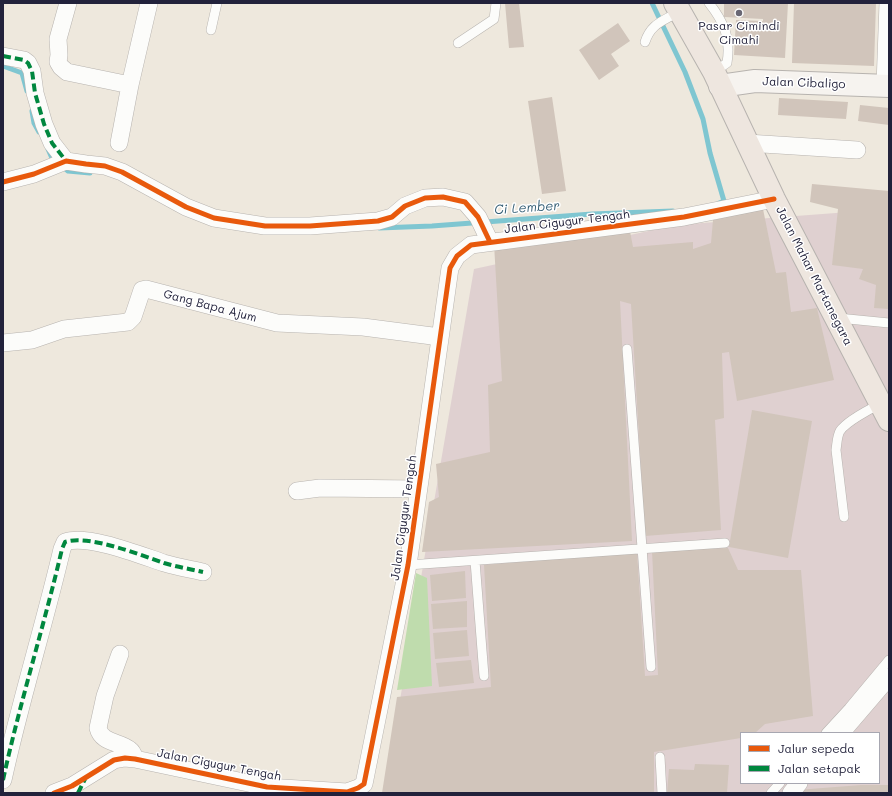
<!DOCTYPE html>
<style>
body{margin:0}
#map{position:relative;width:892px;height:796px;overflow:hidden;background:#eee8dd;font-family:Mali,sans-serif}
canvas{display:block}
.frame{position:absolute;inset:0;border:4px solid #22223b;pointer-events:none}
.legend{position:absolute;left:740px;top:732px;width:140px;height:52px;box-sizing:border-box;background:#fff;border:1px solid #a7a7b1;margin:0;padding:5px 7px;list-style:none;font-size:12px;color:#22223b}
.legend li{display:flex;align-items:center;gap:8px;height:20px}
.legend b{width:20px;border:1px solid #a7a7b1}
</style>
<div id="map">
<canvas width="892" height="796"></canvas>
<div class="frame"></div>
<ul class="legend">
<li><b style="height:5px;background:#e8590c"></b>Jalur sepeda</li>
<li><b style="height:5px;background:#00873e"></b>Jalan setapak</li>
</ul>
</div>
<script>
const ctx = document.querySelector('canvas').getContext('2d');
ctx.lineJoin = 'round';
function fill(path, color) { ctx.fillStyle = color; ctx.fill(path, 'evenodd'); }
function stroke(path, color, width, dash) { ctx.strokeStyle = color; ctx.lineWidth = width; ctx.lineCap = dash ? 'butt' : 'round'; ctx.setLineDash(dash || []); ctx.stroke(path); }
function write(font, color, halo, rows, align = 'center') {
  ctx.font = font + ' Mali,sans-serif'; ctx.lineWidth = 3; ctx.setLineDash([]); ctx.textBaseline = 'middle'; ctx.strokeStyle = halo; ctx.fillStyle = color; for (const [text, x, y, turn = 0] of rows) {
    ctx.save(); ctx.translate(x, y); ctx.rotate((+turn || 0) * Math.PI / 180); ctx.textAlign = isNaN(turn) ? turn : align; if (halo) ctx.strokeText(text, 0, 0); ctx.fillText(text, 0, 0); ctx.restore();
  }
}
const industrial = new Path2D(`
 M889,209v584h-505l90,-524 202,-44zM741,733h138v50h-138z`);
const green = new Path2D(`
 M416,573l11,5 5,108 -35,4z`);
const stream = new Path2D(`
 M652,3l33,69 18,47 7,34 14,48 -5,2
 M3,66l19,7 5,18
 M32,111l2,12 5,9
 M48,149l4,9 16,13 22,2
 M379,228l53,-2 160,-12 81,-3`);
const building = new Path2D(`
 M505,3h14l5,44 -15,1z
 M724,3h64l-3,55 -51,-3 2,-35 27,1v-2l-39,-2z
 M794,3h82l-2,63 -82,-3z
 M618,23l12,18 -19,13 8,12 -20,14 -20,-30z
 M552,97l14,94 -24,3 -14,-93z
 M779,98l69,4 -2,17 -68,-4z
 M860,105l29,3v17l-31,-4z
 M812,184l77,7v118l-15,-1 2,-23 -17,-6 4,-10 -31,-4 6,-56 -28,-7z
 M763,209l13,64 10,-1 5,40 26,-4 17,72 -97,21 -8,-49 -7,1 2,65 -9,2 6,110 -76,6 -14,-232 -11,-3 12,240 -210,11 7,-50 10,-5 -3,-33 54,-12 -2,-67 14,-4 -8,-137 135,-18 4,21 60,-5v7l18,-6 2,-23z
 M752,410l60,11 -24,137 -59,-11z
 M728,548l10,22h63l12,146 -48,8 -10,9h-14v5l-87,14v41h-272l15,-96 94,-10 -7,-122 153,-13 8,124 13,-1 -6,-124z
 M465,571l1,27 -34,3 -2,-26z
 M467,601v26l-34,2 -2,-25z
 M467,630l2,26 -34,3 -2,-26z
 M471,660l3,23 -35,4 -3,-24z
 M695,764l34,1 -2,28h-60l2,-24 25,1z
 M861,785h28v8h-92v-3z`);
const service = new Path2D(`
 M709,3c15,19 22,35 18,60l-13,9
 M211,30l6,-27
 M645,42c6,-19 19,-21 35,-31
 M458,43l36,-24 2,-16
 M838,318l51,5
 M627,349l24,318
 M844,517l-8,-67c1,-6 1,-14 4,-19 6,-9 30,-22 40,-27
 M475,561l9,115
 M408,565l317,-22
 M826,733l23,-25 40,-48
 M660,757l2,36
 M771,793l9,-10`);
const minor = new Path2D(`
 M68,3l-10,36 1,16 -1,7 3,5 6,5 63,13
 M3,56l21,4 4,3 4,8 3,22 9,31 8,19 14,18
 M885,85l3,-82
 M119,143l11,-58 19,-82
 M747,143l110,7
 M3,182l31,-8 32,-13 20,3 19,2 17,6 64,35 28,11 51,8h45l68,-5 14,-4 13,-11 20,-8 18,-1 22,5 13,15 12,25
 M3,343l29,-3 32,-11 64,-7 5,-5 9,-27 4,-1 131,34 86,4 77,10
 M297,491l23,-3 98,1
 M120,654l-15,42 -7,32c4,16 22,13 32,22 3,2 4,6 5,9
 M841,733l48,-56
 M3,780c17,-78 41,-154 59,-231l3,-7c23,-8 75,13 99,21 13,4 26,6 39,9
 M54,793l18,-7 42,-26 11,-2 10,1 132,28 80,5 11,-4 6,-4 44,-219 42,-297 7,-12 14,-11 213,-28 90,-18
 M791,793l8,-10`);
const secondary = new Path2D(`
 M720,86l35,-5 134,5`);
const primary = new Path2D(`
 M675,3l39,69 60,127 115,221`);
const quiet = new Path2D(`
 M3,56l21,4 4,3 4,8 3,22 9,31 8,19 14,18
 M3,780c17,-78 41,-154 59,-231l3,-7c23,-8 75,13 99,21 13,4 26,6 39,9
 M78,793l7,-14`);
const cycleway = new Path2D(`
 M3,182l31,-8 32,-13 20,3 19,2 17,6 64,35 28,11 51,8h45l68,-5 14,-4 13,-11 20,-8 18,-1 22,5 13,15 12,25
 M54,793l18,-7 42,-26 11,-2 10,1 132,28 80,5 11,-4 6,-4 44,-219 42,-297 7,-12 14,-11 213,-28 90,-18`);
const markers = [
 [739,13,4,"#696774"]
];
const poiNames = [
 ["Pasar Cimindi",739,26],
 ["Cimahi",739,40]
];
const streetNames = [
 ["Jalan Cibaligo",804,83,2],
 ["Jalan Cigugur Tengah",567,222,-7],
 ["Jalan Mahar Martanegara",814,276,63],
 ["Gang Bapa Ajum",210,306,15],
 ["Jalan Cigugur Tengah",404,518,-82],
 ["Jalan Cigugur Tengah",219,765,11]
];
const waterNames = [
 ["Ci Lember",527,208,-4]
];
fill(industrial, '#dfd0d0');
fill(green, '#bfdcad');
stroke(stream, '#7fc6d1', 5);
fill(building, '#d1c5bb');
stroke(service, '#b7b3af', 10);
stroke(minor, '#b7b3af', 18);
stroke(secondary, '#b7b3af', 24);
stroke(primary, '#b7b3af', 24);
stroke(service, '#fcfcfa', 9);
stroke(minor, '#fcfcfa', 17);
stroke(secondary, '#f6f3ef', 22);
stroke(primary, '#eee6df', 22);
stroke(quiet, '#00873e', 4, [8, 4]);
stroke(cycleway, '#e8590c', 5);
for (const [x, y, r, color] of markers) { const dot = new Path2D(); dot.arc(x, y, r, 0, 2 * Math.PI); ctx.fillStyle = color; ctx.fill(dot); stroke(dot, '#fff', 1.5); }
write('12px', '#22223b', '#fff', poiNames);
write('12px', '#22223b', '#fff', streetNames);
write('italic 13px', '#345e75', '#fff', waterNames);
</script>
